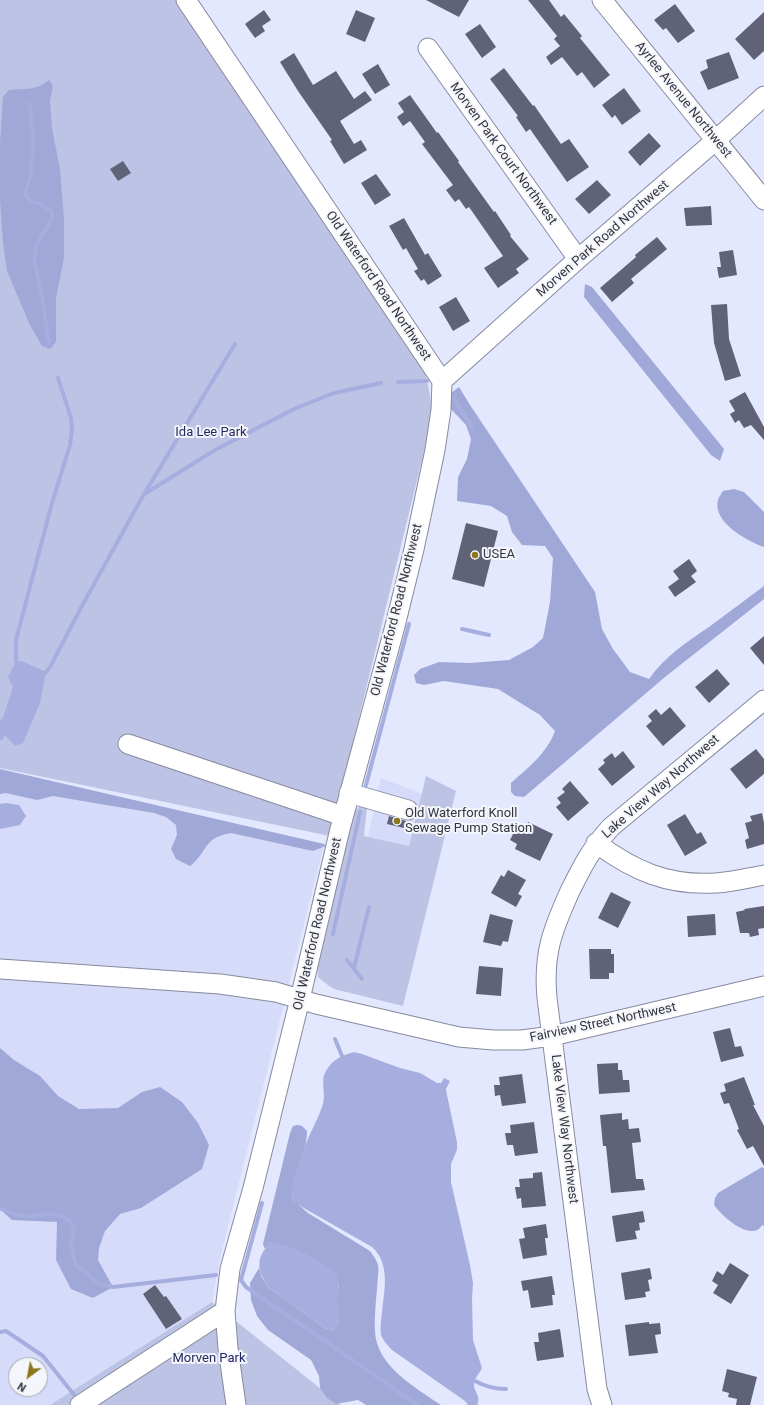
<!DOCTYPE html>
<style>
body{margin:0}
#map{position:relative;width:764px;height:1405px;overflow:hidden;background:#e3e8ff;font-family:Roboto,sans-serif}
canvas{display:block}
.north{position:absolute;left:8px;top:1357px;width:40px;height:40px;box-sizing:border-box;background:#f5f6fb;border:1px solid #a7a9af;border-radius:50%;rotate:212deg;font-size:11px;font-weight:700;line-height:16px;text-align:center;color:#33353e}
.north::after{content:'';display:block;margin:auto;width:14px;height:18px;background:#8b771c;clip-path:polygon(50% 0,100% 100%,50% 72%,0 100%)}
</style>
<div id="map">
<canvas width="764" height="1405"></canvas>
<div class="north">N</div>
</div>
<script>
const ctx = document.querySelector('canvas').getContext('2d');
ctx.lineJoin = 'round';
function fill(path, color) { ctx.fillStyle = color; ctx.fill(path, 'evenodd'); }
function stroke(path, color, width, dash) { ctx.strokeStyle = color; ctx.lineWidth = width; ctx.lineCap = dash ? 'butt' : 'round'; ctx.setLineDash(dash || []); ctx.stroke(path); }
function write(font, color, halo, rows, align = 'center') {
  ctx.font = font + ' Roboto,sans-serif'; ctx.lineWidth = 4; ctx.setLineDash([]); ctx.textBaseline = 'middle'; ctx.strokeStyle = halo; ctx.fillStyle = color; for (const [text, x, y, turn = 0] of rows) {
    ctx.save(); ctx.translate(x, y); ctx.rotate((+turn || 0) * Math.PI / 180); ctx.textAlign = isNaN(turn) ? turn : align; if (halo) ctx.strokeText(text, 0, 0); ctx.fillText(text, 0, 0); ctx.restore();
  }
}
const built = new Path2D(`
 M0,770l324,74 -104,414 -8,44 -162,103h-50zM16,1365h24v24h-24z
 M381,778l41,16 -13,52 -41,-9z`);
const green = new Path2D(`
 M0,0h178l247,371 5,24 2,24 -102,417 -330,-68z
 M426,776l30,15 -53,215 -69,-17 -5,-3 -11,-9 -1,-10 35,-154 7,-6 7,-3 1,3 -3,29 45,10z
 M212,1302l129,103h-291z`);
const forest = new Path2D(`
 M49,80l4,6 -3,15 2,27 8,41 4,50v39l-8,40v44l-6,7 -8,-3 -12,-21 -23,-54 -4,-28 -3,-44v-56l3,-46 6,-7c16,-2 27,1 40,-10z
 M585,284l7,3 132,162 -4,12 -9,-6 -127,-158z
 M459,387l13,21 123,184 7,37 11,20 17,23 19,7c16,-23 38,-37 60,-52 19,-14 37,-28 55,-41v13l-99,78 -141,120 -9,-1 -4,-4v-9c17,-15 36,-30 44,-52l-15,-16 -42,-26 -54,-8 -20,4 -8,-2 -2,-8 6,-6 19,-7 31,1 39,-3 24,-13 10,-9 7,-36 3,-44 -8,-12 -23,-1 -10,-13 -5,-16 -16,-10 -34,-5 1,-24 9,-18 4,-20 -5,-14 -15,-16v-16z
 M734,489l10,3 20,20v35c-17,-6 -52,-25 -46,-47 1,-3 3,-6 5,-9z
 M0,769l324,75 2,2 -13,5 -82,-18c-29,5 -22,18 -41,33l-14,-7 -5,-10 6,-14 -1,-10 -10,-8 -12,-4 -101,-17 -16,4 -31,-7 -6,1z
 M0,1048l14,12 26,16 18,20 21,13 39,-1 24,-16 18,-5 22,15 16,21 11,22 -7,24 -61,39 -21,6 -15,17 -6,17 -1,12 15,27 -20,11 -22,-9 -15,-29 1,-38 -45,-2 -12,-11z
 M297,1125l5,1 5,5c0,24 -16,45 -15,68l16,14 62,38c6,8 10,14 8,24 -1,19 -4,38 -3,56 1,35 41,57 66,74h-75l-8,-5 -22,4 -9,-6 -7,-10 -1,-12 -8,-16 -43,-30 -11,-14 -6,-16 -1,-17 9,-15 3,10 6,9 57,41 8,2c11,-9 3,-21 4,-33 0,-5 2,-9 2,-13l-68,-42 -6,7 -2,-5 27,-111 3,-7z
 M762,1167l2,1v58l-2,-1c-1,2 -3,4 -5,5 -13,6 -36,-15 -43,-25l1,-7 3,-5z`);
const water = new Path2D(`
 M16,661h6l24,11 -6,31 -17,40 -8,3 -10,-11 -3,5h-2v-19l3,-3 10,-31 -5,-10z
 M6,803l13,2 7,11 -6,9 -20,4v-25z
 M354,1052l8,2 38,14 20,5 17,10h4l3,-5 6,3 -4,8 1,6 10,47v8l-6,14v18l19,83 3,18 -1,16 1,41 9,28c-2,5 -7,9 -8,15 -1,8 8,14 3,22h-9l-3,-4 -73,-51c-4,-4 -9,-10 -11,-15 -1,-7 0,-15 1,-22 2,-22 9,-49 -10,-66l-70,-40c-8,-5 -12,-8 -11,-18 6,-16 10,-32 16,-48 5,-12 12,-24 16,-37 3,-11 -3,-24 3,-33 6,-11 16,-16 28,-19z
 M271,1242c24,5 48,17 67,32l1,10 -2,14 3,23 -3,6 -4,3 -8,-2 -57,-41c-12,-18 -12,-30 3,-45z`);
const stream = new Path2D(`
 M30,104l3,37 -2,33 -6,20 7,8 6,1 14,8 -1,9 -11,19 -4,8 -2,14 8,35 7,47
 M398,382l29,-1
 M454,399l18,28
 M146,493l69,-43 81,-42 38,-15 47,-10
 M462,629l27,6
 M16,661v-21l36,-137 18,-58 2,-16 -1,-11 -13,-40
 M46,672l4,-5 33,-63 61,-110 91,-150
 M366,785l43,-161
 M333,934l27,-122
 M347,960l15,19
 M354,968l15,-61
 M335,1039l7,17
 M262,1203l-21,77 5,7 172,118
 M0,1208c8,5 21,9 31,8 18,-2 31,-6 43,11l-3,21 5,17 15,12 6,6 16,4 103,-12
 M0,1332l6,-1 37,25 36,45
 M475,1381c11,6 19,8 31,8`);
const building = new Path2D(`
 M426,0h43l-10,17z
 M528,0h21l12,17 3,-3 18,22 -2,2 30,37 -16,13 -12,-16 -5,4 -15,-19 -11,8 -5,-8 14,-11 -6,-7 3,-3z
 M675,4l20,27 -17,12 -12,-15 -3,2 -9,-10z
 M264,10l7,10 -9,6 3,5 -10,7 -10,-14z
 M356,10l19,8 -10,24 -19,-8z
 M764,12v39l-10,9 -19,-21z
 M480,24l16,23 -14,11 -17,-24z
 M729,52l10,26 -31,12 -8,-18 8,-4 -2,-8z
 M294,53l19,32 23,-14 18,28 11,-8 7,9 -32,21 14,23 7,-4 6,10 -23,14 -14,-23 2,-1 -34,-49 -18,-29z
 M378,64l12,21 -15,9 -13,-20z
 M504,68l29,38 1,-1 27,39 8,-5 20,28 -22,15 -37,-53 -4,3 -10,-15 2,-1 -28,-37z
 M624,88l17,23 -19,14 -7,-10 -3,3 -10,-13z
 M410,95l27,38 1,-1 21,29 -1,1 36,50 1,-1 16,24 -1,1 19,23 -13,10 3,4 -21,15 -14,-20 19,-12 -34,-49 -3,2 -7,-10 -4,3 -9,-12 7,-5 -31,-41 3,-2 -15,-21 -7,5 -6,-9 7,-5 -6,-9z
 M649,133l12,13 -21,20 -12,-14z
 M123,161l8,12 -13,8 -8,-12z
 M376,174l15,21 -16,10 -14,-22z
 M597,180l14,15 -22,19 -14,-15z
 M711,206l1,19 -26,1 -2,-18z
 M404,218l21,37 3,-2 14,23 -14,9 -4,-6 -3,2 -7,-10 4,-2 -12,-21 -3,2 -14,-24z
 M657,237l10,12 -36,30 3,4 -22,19 -12,-14 36,-31 -1,-2z
 M733,250l4,25 -18,3 -2,-11h4l-2,-15z
 M456,297l14,24 -17,10 -14,-24z
 M727,304l2,35 12,37 -16,5 -11,-38 -3,-38z
 M745,392l19,35v13l-13,-15 -7,3 -5,-8 -4,3 -5,-9 5,-3 -6,-10z
 M466,523l32,8 -14,56 -32,-8z
 M689,559l8,12 -6,5 5,6 -21,15 -7,-10 11,-8 -6,-8z
 M764,636v29l-14,-17z
 M717,669l13,15 -21,19 -14,-16z
 M670,707l16,19 -23,20 -17,-20 6,-5 -4,-5 8,-7 5,6z
 M756,749l8,10v15l-18,15 -16,-20z
 M623,751l12,16 -23,19 -14,-17 7,-6 -2,-3 9,-7 3,5z
 M570,781l19,22 -21,18 -12,-14 5,-4 -4,-5 8,-6 -3,-3z
 M762,813l2,10v21l-17,5 -2,-9 4,-2 -4,-15 7,-2 -2,-5z
 M685,814l12,20 4,-2 6,11 -22,13 -18,-31z
 M389,816l17,5 -2,7 -17,-4z
 M528,822l25,12 -13,27 -25,-12 2,-5 -7,-4 5,-10 7,4z
 M508,870l18,10 -8,14 4,2 -6,11 -25,-14 10,-18 3,2z
 M611,892l20,10 -13,26 -20,-10z
 M764,906v22l-6,1 1,6 -9,2 -1,-4h-9l-4,-21 9,-2 -1,-1z
 M490,914l23,6 -5,22 -5,-1 -2,5 -18,-4z
 M715,914l1,21 -28,2 -1,-21z
 M589,949h22v5h3v19h-5v6h-19z
 M479,966l24,2 -2,28 -25,-2z
 M730,1028l5,19 6,-1 3,10 -23,6 -8,-30z
 M618,1063v7h4l1,10h6l1,12 -31,2 -2,-30z
 M522,1074l4,29 -24,3 -2,-11 -5,1 -1,-11h6l-1,-8z
 M744,1077l11,28h-2l11,21v40l-11,-20 -6,3 -10,-19 2,-1 -10,-26 -5,1 -4,-11 6,-2 -2,-7z
 M622,1113v7l6,-1 1,10 10,-1 2,14 -9,1 4,36h7l2,11 -34,3 -5,-47h-3l-3,-31z
 M534,1122l4,31 -23,3 -2,-11h-6l-2,-12h6l-1,-8z
 M542,1172l4,34 -24,2 -1,-10 -4,1 -2,-12h5l-1,-8 14,-1v-5z
 M643,1211l2,11 -6,1 1,7 -5,1 2,8 -21,3 -4,-26z
 M546,1224l2,14h-3l2,17 -24,4 -4,-20 6,-1 -2,-10z
 M730,1263l19,12 -18,29 -18,-11 5,-8 -6,-4 5,-10 6,4z
 M650,1268l2,11 -4,1 2,11 -5,1 1,5 -21,3 -4,-27z
 M552,1276l3,19h-3l1,10 -22,3 -3,-18 -5,1 -2,-10z
 M155,1285l9,12 2,-1 16,23 -16,10 -23,-35z
 M649,1322v2l11,-1 1,11 -6,1 3,18 -29,3 -4,-31z
 M560,1329l4,28 -27,4 -3,-19h5l-1,-9z
 M727,1369l30,8 -7,28h-14l1,-6 -9,-2 1,-4 -7,-2z`);
const minor = new Path2D(`
 M186,0l256,381 -1,29 -6,40 -21,99 -19,77 -55,203 -40,170 -47,189 -23,81 -5,42 3,37 8,57
 M602,0l162,200
 M428,48l150,211
 M442,381l136,-122 137,-118 49,-45
 M128,744l215,72
 M349,793l59,17
 M596,843c38,28 72,43 120,40 16,-1 32,-5 48,-8
 M0,969l220,15 56,8 40,12 143,33 34,3h29l30,-4 212,-50
 M80,1405l145,-94
 M602,1405l-5,-16 -50,-391c-4,-44 5,-67 23,-107 13,-26 21,-42 41,-64l153,-127`);
const markers = [
 [475,555,4,"#8b771c"],
 [397,821,4,"#8b771c"]
];
const streetNames = [
 ["Ayrlee Avenue Northwest",683,100,51],
 ["Morven Park Court Northwest",503,154,54],
 ["Morven Park Road Northwest",603,239,-41],
 ["Old Waterford Road Northwest",378,286,56],
 ["Old Waterford Road Northwest",397,610,-76],
 ["Lake View Way Northwest",661,787,-41],
 ["Old Waterford Road Northwest",318,924,-77],
 ["Fairview Street Northwest",603,1023,-12],
 ["Lake View Way Northwest",564,1129,83]
];
const parkNames = [
 ["Ida Lee Park",211,433],
 ["Morven Park",209,1359]
];
const poiNames = [
 ["USEA",483,555],
 ["Old Waterford Knoll",405,814],
 ["Sewage Pump Station",405,829]
];
fill(built, '#d5dbf9');
fill(green, '#bdc3e4');
fill(forest, '#a0a8d8');
fill(water, '#a5aede');
stroke(stream, '#a5aede', 4);
fill(building, '#606377');
stroke(minor, '#868a9e', 21);
stroke(minor, '#fff', 19);
for (const [x, y, r, color] of markers) { const dot = new Path2D(); dot.arc(x, y, r, 0, 2 * Math.PI); ctx.fillStyle = color; ctx.fill(dot); stroke(dot, '#f5f6fb', 1.5); }
write('13px', '#33353e', '#f5f6fb', streetNames);
write('13px', '#252962', '#f5f6fb', parkNames);
write('13px', '#33353e', '#f5f6fb', poiNames, 'left');
</script>
